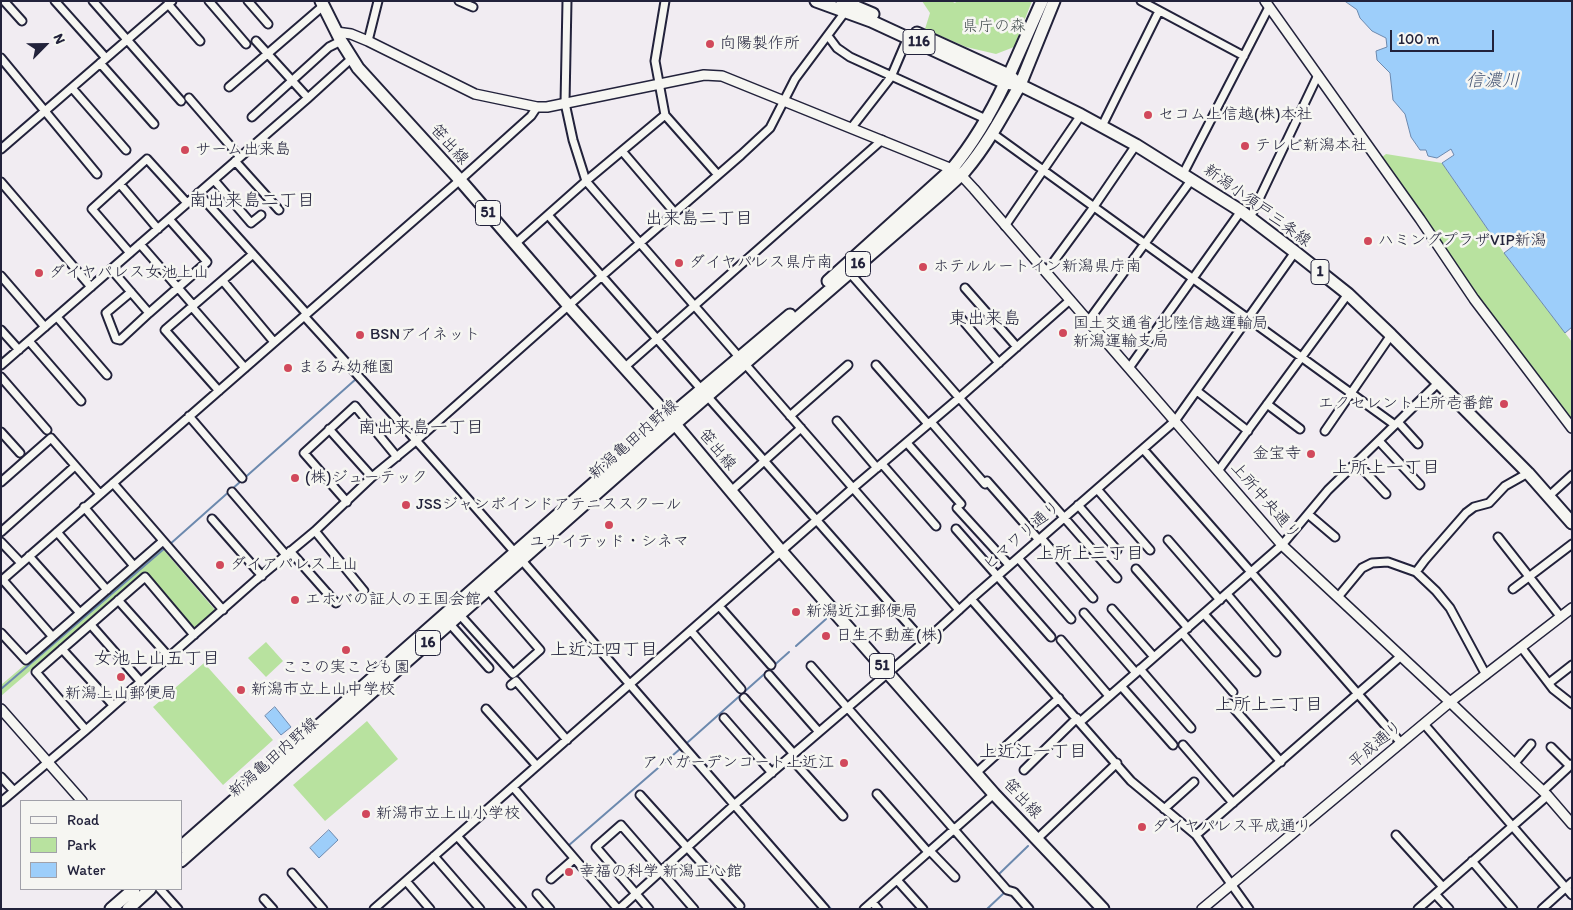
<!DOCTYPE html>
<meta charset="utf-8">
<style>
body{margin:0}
#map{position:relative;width:1573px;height:910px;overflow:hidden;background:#f1ecf2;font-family:Itim,sans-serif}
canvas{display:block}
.frame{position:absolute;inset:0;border:2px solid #22223b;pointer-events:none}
.legend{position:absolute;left:20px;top:800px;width:162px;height:90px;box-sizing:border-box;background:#f6f6f2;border:1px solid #a1a1a9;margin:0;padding:6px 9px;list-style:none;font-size:15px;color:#22223b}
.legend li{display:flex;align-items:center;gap:10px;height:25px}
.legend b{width:25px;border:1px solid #a1a1a9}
.north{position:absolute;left:20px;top:20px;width:50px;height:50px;-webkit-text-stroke:4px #f6f6f2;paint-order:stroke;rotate:67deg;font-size:14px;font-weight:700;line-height:20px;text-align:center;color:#22223b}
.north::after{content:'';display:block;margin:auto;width:18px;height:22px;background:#22223b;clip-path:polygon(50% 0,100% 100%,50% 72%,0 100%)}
.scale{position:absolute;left:1390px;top:30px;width:104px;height:22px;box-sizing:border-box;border:2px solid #22223b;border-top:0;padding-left:6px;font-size:15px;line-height:18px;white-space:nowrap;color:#22223b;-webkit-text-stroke:4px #f6f6f2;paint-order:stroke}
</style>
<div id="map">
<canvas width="1573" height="910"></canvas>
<div class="frame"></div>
<ul class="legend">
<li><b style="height:6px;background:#f6f6f2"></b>Road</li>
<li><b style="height:14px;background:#b8e29f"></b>Park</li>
<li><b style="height:14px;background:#9dcefa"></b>Water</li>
</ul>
<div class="north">N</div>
<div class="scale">100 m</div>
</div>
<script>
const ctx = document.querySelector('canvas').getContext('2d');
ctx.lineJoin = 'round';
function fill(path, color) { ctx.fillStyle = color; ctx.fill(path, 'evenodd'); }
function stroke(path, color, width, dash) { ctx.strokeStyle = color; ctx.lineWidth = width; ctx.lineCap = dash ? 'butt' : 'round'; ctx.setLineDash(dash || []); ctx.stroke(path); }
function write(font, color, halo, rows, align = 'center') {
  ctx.font = font + ' Itim,"Klee One",sans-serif'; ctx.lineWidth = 5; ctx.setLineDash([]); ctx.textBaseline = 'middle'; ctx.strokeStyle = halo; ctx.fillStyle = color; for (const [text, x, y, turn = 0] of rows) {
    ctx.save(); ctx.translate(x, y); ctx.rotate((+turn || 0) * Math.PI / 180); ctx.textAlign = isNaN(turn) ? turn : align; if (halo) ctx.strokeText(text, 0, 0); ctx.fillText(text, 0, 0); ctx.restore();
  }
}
const green = new Path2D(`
 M922,1h29l4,2 2,-2h75l-18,46 -18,7 -30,-7 -41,-18 5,-16z
 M1386,154l56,9 62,90 68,89v81c-67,-86 -129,-175 -191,-265z
 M162,548l54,63 -21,20 -51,-58 -143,123v-11z
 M266,642l17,19 -17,16 -18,-19z
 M204,663l69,77 -50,45 -70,-78z
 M367,721l31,38 -73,62 -32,-36z`);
const water = new Path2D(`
 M1345,1h227v326l-7,6 -61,-80 12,-9 -3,-5 -13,8 -58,-84 12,-8 -3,-6 -14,9 -9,-2 -2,-6h-6l-9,-13 -6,-23 -12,-14 -3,-27 -13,-13 -1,-9 11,-4 -1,-9 -14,-7 -12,-13 -3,-8z
 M275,707l16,20 -10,8 -16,-19z
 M329,830l9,10 -19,18 -9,-10z`);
const stream = new Path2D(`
 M169,545l187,-166
 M796,646l30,-27
 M1,689l164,-141
 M688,742l101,-90
 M741,807l90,102
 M569,847l-1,-1 112,-97
 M572,851l41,46
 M998,875l30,-29
 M987,909l18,-17`);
const minor = new Path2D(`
 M4,1l18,20
 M55,1l51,57
 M93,1l88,100
 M209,1l37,43
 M248,1l20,23
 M459,1l14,6
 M567,1l-2,102 8,37 13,41 373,429
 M1141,1l103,55
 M168,4l32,37
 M828,36l9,12 13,9 138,63
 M256,41l52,57
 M368,41l10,-40
 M1,58l96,116
 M100,63l54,61
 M229,87l94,-81
 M72,88l54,62
 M189,98l51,59
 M665,115l53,60
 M252,117l77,-70 12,-6
 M1102,126l57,-115
 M852,127l39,-50 17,-40
 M992,133l403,292
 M1,149l171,-148
 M622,151l53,62
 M235,161l44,49
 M1183,174l86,-167
 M214,180l37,43 10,-8
 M1,182l90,105
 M120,184l38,45
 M198,193l109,121
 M548,215l153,174
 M1250,218l68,-143
 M1005,226l76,-111
 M140,244l53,61
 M515,244l71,-63 79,-66 -10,-54 10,-60
 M130,253l-38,-44 55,-50 40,44
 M111,269l38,44 -29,27 -4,-1 -10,-26 25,-21
 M849,272l268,306
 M1046,272l47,-64 43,-63
 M1,276l44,51
 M223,281l51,61
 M965,288l52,59
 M192,307l53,61
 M149,313l58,-51 -38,-43
 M304,316c178,195 348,395 521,593
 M959,316l40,47
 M57,317l50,58
 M1089,320l103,-141
 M1,330l18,20
 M29,341l52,60
 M1,365l307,-267 43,-39
 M876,365l52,59
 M625,367l257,-227
 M1129,368l112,-157
 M1,377l46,53
 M219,391l-54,-61 88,-76
 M1197,391l51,40
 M708,397l216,245
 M1267,404l33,25
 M189,416l53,62
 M790,416l58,-51
 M837,421l40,47
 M931,422l54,62
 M1398,422l20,22
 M329,429l43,48
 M1325,431l66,-96
 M1,432l19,21
 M1379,441l41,44
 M907,443l54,61
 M1143,449l258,294
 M1357,463l29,31
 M882,464l54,62
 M1218,471l130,-177
 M987,481l52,59
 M1,482l50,-44 49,56
 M113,483l110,127
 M1097,489l53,61
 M731,491l70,-63
 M232,492l54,63
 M1549,496l23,-21
 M347,502l-43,-49 51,-47 42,51
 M1078,505l39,45
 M84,507l50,59
 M957,508l52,57
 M1308,514l27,23
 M212,519l50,57
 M956,529l95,108
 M315,531l49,60
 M1,532l74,-66
 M57,532l50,58
 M1498,537l62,79
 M1041,538l52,60
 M1168,540l52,60
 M1,542l20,21
 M290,551l46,52
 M29,556l51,57
 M1018,558l53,61
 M1136,569l52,59
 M1416,572l9,-12 41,-47 8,-6 15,-4 16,-17 23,-13
 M3,580l49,56
 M1,581l459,-401 71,-64 6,-9
 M1513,589l59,-45
 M1227,594l49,58
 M1338,597l24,-29 10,-5 16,-1 28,10 20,19 14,17 36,67
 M971,599l160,182 65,54 53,74
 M118,600l51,57
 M719,606l52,59
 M1112,609l42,48
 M1084,613l52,60
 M1204,614l52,58
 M460,615l53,59 27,-24 -52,-60
 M450,624l39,44
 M91,625l50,57
 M691,631l50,58
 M1,633l25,27 137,-119
 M1182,633l51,59
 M1061,640l48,56
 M1521,647l32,42 19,15
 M62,649l51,56
 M811,666l196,224 7,2 15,17
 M1140,669l51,59
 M769,675l50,57
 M1549,683l23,-18
 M511,685l5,-4 51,59
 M1121,686l52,59
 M744,698l50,56
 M1230,704l51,58
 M486,709l51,57
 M724,718l48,55
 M1080,722l202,-177 46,-55 111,-108
 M1424,724l148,171
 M86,730l-50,-58 109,-95 49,58
 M1183,745l50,58
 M1551,747l19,19
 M790,757l53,59
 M1514,764l17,-20
 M1024,770l53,-52
 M976,773l83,-75
 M1,777l13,14
 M513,787l105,122
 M1543,791l29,-27
 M877,794l51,58
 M640,795l100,111
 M1,802l85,-72 170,-150 59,-49 57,-54 45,-37 185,-164 139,-121 29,-27 25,-49 50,-67
 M1164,809l30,-27
 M1196,835l205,-179
 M1396,835l47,52
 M457,836l65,73
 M1037,839l80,-76
 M930,851l25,26
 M434,856l46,53
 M1472,861l41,48
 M292,873l31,36
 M551,879l23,-20
 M897,880l26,29
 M406,881l24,28
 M160,889l18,20
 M537,894l13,15
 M1435,894l14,15
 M264,899l9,10
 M872,902l6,7
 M374,909l479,-421 106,-90 111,-98
 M619,909l115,-104 190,-163 47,-43 204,-178 120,-169
 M649,909l-53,-62 25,-22 73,84
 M864,909l130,-115
 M1418,909l129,-113
 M1542,909l30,-27`);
const tertiary = new Path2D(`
 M1265,1l155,218 54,80 98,129
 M336,32l15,2 17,7 107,53 62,13h10l157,-32 18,1 230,93 9,6 13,14 308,356 168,157 97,93 25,29
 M1,709l81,92
 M1202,909l248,-207 122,-94`);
const primary = new Path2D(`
 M321,1l20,40 17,27 102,112 109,126 100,111 112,134 213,243 109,115
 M828,281l124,-112c23,-28 38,-54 53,-86
 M181,847l488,-430 121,-102
 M181,861l501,-443 257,-223c9,-8 18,-16 26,-24 22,-26 38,-56 55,-86l61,30 55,30 105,66 54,41 53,42 43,41 137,138 44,50
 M111,909l23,-20
 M128,909l22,-20`);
const trunk = new Path2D(`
 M816,1l55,20 134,62 15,2
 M842,1l31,13
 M917,33l92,42 11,10
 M1006,82l36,-81
 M1020,85l34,-84`);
const markers = [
 [710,44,5,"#d1495b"],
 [1148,115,5,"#d1495b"],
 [1245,146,5,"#d1495b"],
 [185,150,5,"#d1495b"],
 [1368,241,5,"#d1495b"],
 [679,263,5,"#d1495b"],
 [923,267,5,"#d1495b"],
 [39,273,5,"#d1495b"],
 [1063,333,5,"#d1495b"],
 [360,335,5,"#d1495b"],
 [288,368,5,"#d1495b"],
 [1504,404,5,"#d1495b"],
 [1311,454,5,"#d1495b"],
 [295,478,5,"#d1495b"],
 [406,505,5,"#d1495b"],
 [609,525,5,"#d1495b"],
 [220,565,5,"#d1495b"],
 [295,600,5,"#d1495b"],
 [796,612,5,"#d1495b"],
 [826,636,5,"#d1495b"],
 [346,650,5,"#d1495b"],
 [121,677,5,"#d1495b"],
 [241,690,5,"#d1495b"],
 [844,763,5,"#d1495b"],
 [366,814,5,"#d1495b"],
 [1142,827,5,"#d1495b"],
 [569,872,5,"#d1495b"]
];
const shields = [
 [919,42,32],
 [488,213,25],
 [858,264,25],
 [1320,272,18],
 [428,643,25],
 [882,666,25]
];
const shieldNames = [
 ["116",919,42],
 ["51",488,213],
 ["16",858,264],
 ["1",1320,272],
 ["16",428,643],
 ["51",882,666]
];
const parkNames = [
 ["県庁の森",994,27]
];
const poiNames = [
 ["向陽製作所",720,44],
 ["セコム上信越(株)本社",1158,115],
 ["テレビ新潟本社",1255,146],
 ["サーム出来島",195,150],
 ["ハミングプラザVIP新潟",1378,241],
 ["ダイヤパレス県庁南",689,263],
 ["ホテルルートイン新潟県庁南",933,267],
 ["ダイヤパレス女池上山",49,273],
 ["国土交通省 北陸信越運輸局",1073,324],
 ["新潟運輸支局",1073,342],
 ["BSNアイネット",370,335],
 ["まるみ幼稚園",298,368],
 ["エクセレント上所壱番館",1494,404,"right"],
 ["金宝寺",1301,454,"right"],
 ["(株)ジューテック",305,478],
 ["JSSジャンボインドアテニススクール",416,505],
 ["ユナイテッド・シネマ",609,542,"center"],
 ["ダイアパレス上山",230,565],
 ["エホバの証人の王国会館",305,600],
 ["新潟近江郵便局",806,612],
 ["日生不動産(株)",836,636],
 ["ここの実こども園",346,668,"center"],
 ["新潟市立上山中学校",251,690],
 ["新潟上山郵便局",121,694,"center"],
 ["アパガーデンコート上近江",834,763,"right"],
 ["新潟市立上山小学校",376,814],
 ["ダイヤパレス平成通り",1152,827],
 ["幸福の科学 新潟正心館",579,872]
];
const streetNames = [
 ["笹出線",449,145,48],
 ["新潟小須戸三条線",1257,206,36],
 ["新潟亀田内野線",634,440,-41],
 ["笹出線",717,450,50],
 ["上所中央通り",1265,501,49],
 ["ヒマワリ通り",1022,536,-41],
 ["平成通り",1376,745,-40],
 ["新潟亀田内野線",274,758,-41],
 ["笹出線",1022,799,47]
];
const waterNames = [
 ["信濃川",1493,81]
];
const neighbourhoodNames = [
 ["南出来島二丁目",252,201],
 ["出来島二丁目",699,219],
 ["東出来島",985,319],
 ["南出来島一丁目",421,428],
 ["上所上一丁目",1386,468],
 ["上所上三丁目",1090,554],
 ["上近江四丁目",604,650],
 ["女池上山五丁目",157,659],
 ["上所上二丁目",1269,705],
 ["上近江一丁目",1033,752]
];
fill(green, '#b8e29f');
fill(water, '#9dcefa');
stroke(water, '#6c89ae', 1);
stroke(stream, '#6c89ae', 2);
stroke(minor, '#22223b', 11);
stroke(tertiary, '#22223b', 12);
stroke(primary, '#22223b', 15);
stroke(trunk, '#22223b', 15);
stroke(minor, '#f6f6f2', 7);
stroke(tertiary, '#f6f6f2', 9);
stroke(primary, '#f6f6f2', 11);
stroke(trunk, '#f6f6f2', 11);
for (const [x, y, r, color] of markers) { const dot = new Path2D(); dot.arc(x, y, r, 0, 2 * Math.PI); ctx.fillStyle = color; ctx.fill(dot); stroke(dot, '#f6f6f2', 2); }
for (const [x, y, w] of shields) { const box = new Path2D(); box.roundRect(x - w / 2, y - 12.5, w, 25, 4); ctx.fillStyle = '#f6f6f2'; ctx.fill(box); stroke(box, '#22223b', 1); }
write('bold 15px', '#22223b', null, shieldNames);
write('16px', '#485254', '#f6f6f2', parkNames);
write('16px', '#22223b', '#f6f6f2', poiNames, 'left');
write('16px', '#22223b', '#f6f6f2', streetNames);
write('italic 18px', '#475674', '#f6f6f2', waterNames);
write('18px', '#22223b', '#f6f6f2', neighbourhoodNames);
</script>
